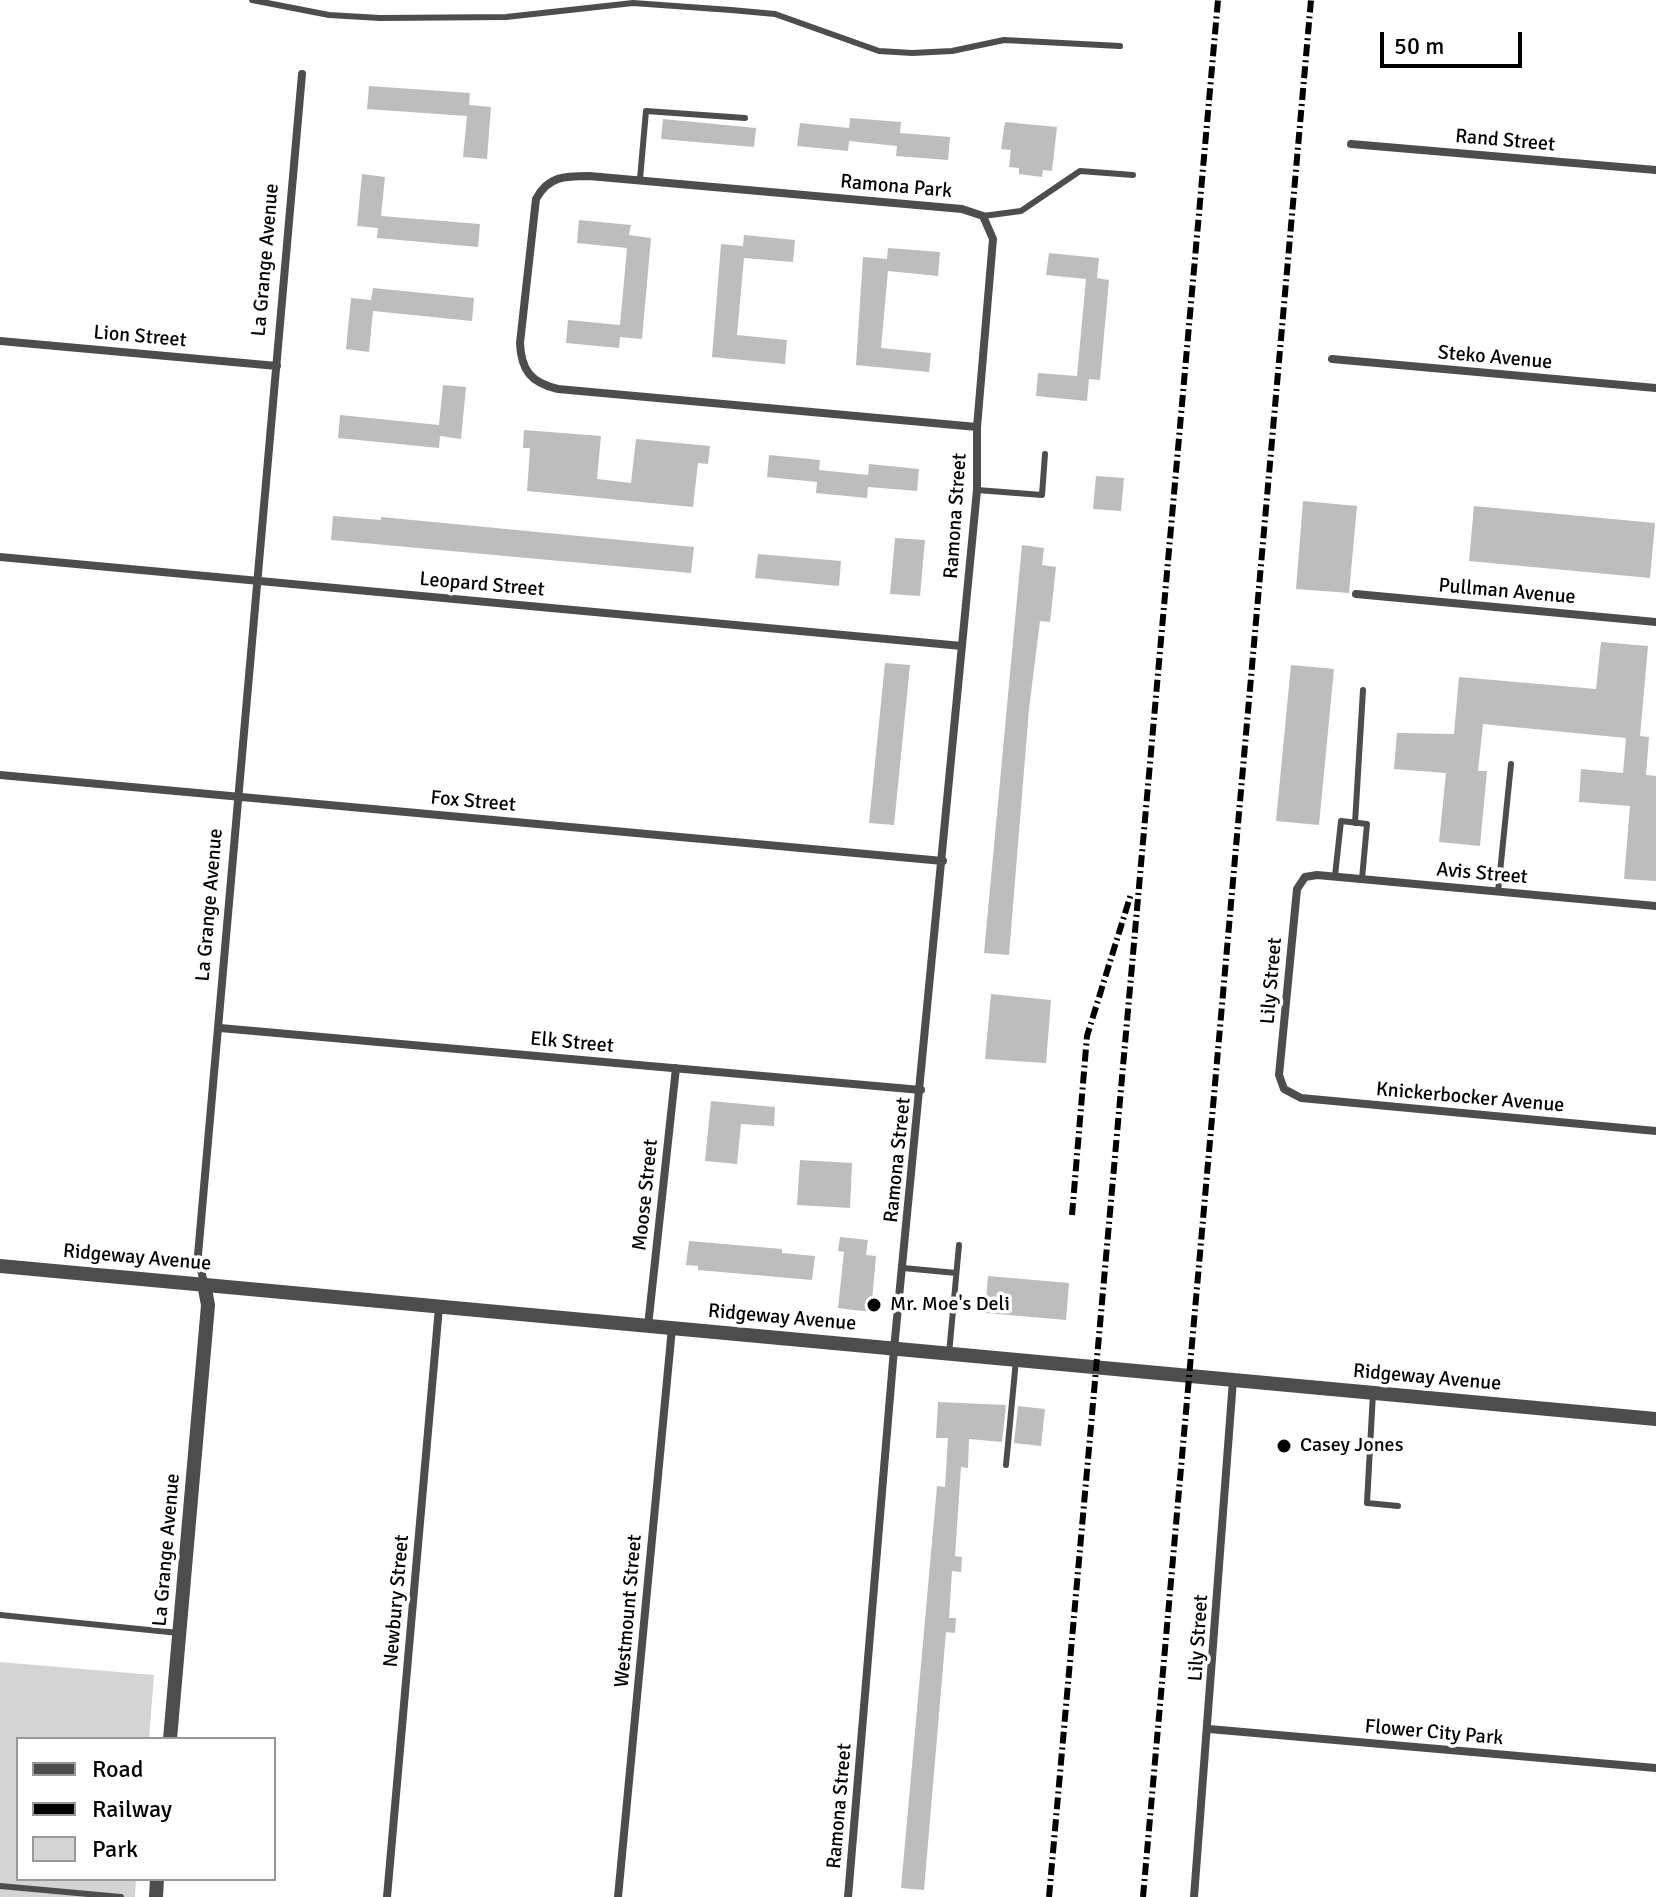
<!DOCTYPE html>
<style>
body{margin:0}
#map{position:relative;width:1656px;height:1897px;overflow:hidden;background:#fff;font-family:Signika,sans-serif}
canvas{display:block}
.legend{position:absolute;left:16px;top:1737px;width:260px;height:144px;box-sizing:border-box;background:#fff;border:2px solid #999;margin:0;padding:10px 14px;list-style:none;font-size:24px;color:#000}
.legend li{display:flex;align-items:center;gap:16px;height:40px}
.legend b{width:40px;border:2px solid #999}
.scale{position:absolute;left:1380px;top:32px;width:142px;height:36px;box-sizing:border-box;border:4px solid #000;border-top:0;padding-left:10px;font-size:24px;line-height:28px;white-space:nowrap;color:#000;-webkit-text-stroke:6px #fff;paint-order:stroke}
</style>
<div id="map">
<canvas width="1656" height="1897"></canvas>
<ul class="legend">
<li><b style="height:10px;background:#4d4d4d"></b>Road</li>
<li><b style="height:10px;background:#000"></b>Railway</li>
<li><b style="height:22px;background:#d4d4d4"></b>Park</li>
</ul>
<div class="scale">50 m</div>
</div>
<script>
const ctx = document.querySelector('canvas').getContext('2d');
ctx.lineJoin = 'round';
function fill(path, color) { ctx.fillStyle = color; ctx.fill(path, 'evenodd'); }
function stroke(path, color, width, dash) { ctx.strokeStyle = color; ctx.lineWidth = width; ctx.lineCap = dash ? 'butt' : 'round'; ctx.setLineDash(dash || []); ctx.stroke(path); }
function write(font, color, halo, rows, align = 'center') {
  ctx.font = font + ' Signika,sans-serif'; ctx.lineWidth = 7; ctx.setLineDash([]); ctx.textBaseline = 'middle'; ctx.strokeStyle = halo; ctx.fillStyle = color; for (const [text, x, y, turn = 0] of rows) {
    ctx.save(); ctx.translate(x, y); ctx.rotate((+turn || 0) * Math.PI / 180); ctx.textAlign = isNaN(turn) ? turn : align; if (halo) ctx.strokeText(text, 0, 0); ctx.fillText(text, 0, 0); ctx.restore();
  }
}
const green = new Path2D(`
 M0,1662l154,13 -5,64h-131v140h118l-1,18h-135z`);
const building = new Path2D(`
 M369,86l101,7 -1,12 22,2 -4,52 -24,-2 4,-41 -100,-7z
 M850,118l51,4 -1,11 50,4 -2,23 -52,-4 1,-10 -48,-5 -1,10 -51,-5 3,-23 49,5z
 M663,119l93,9 -2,19 -93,-8z
 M1005,122l52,5 -5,44 -9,-1 -1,7 -23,-3v-6l-10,-1 2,-17 -10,-1z
 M362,174l23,3 -4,39 99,8 -2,23 -101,-9 1,-10 -21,-2z
 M579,220l52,5 -2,10 22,3 -9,101 -22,-2 -1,11 -53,-5 2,-23 52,5 7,-77 -50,-5z
 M744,235l51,5 -2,22 -49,-4 -7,77 50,5 -2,24 -73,-7 9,-113 22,2z
 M888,248l52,4 -2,24 -50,-5 -7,77 50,5 -2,19 -73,-7 7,-108 24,2z
 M1049,253l50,5 -2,20 12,2 -9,100 -11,-1 -2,22 -51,-5 2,-23 39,3 9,-97 -40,-4z
 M373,288l101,10 -2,23 -99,-10 -4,41 -23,-3 5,-51 20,2z
 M443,385l23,2 -5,52 -21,-3 -1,12 -101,-10 2,-23 99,10z
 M524,430l77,6 -4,43 34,4 5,-44 74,7 -2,18 -10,-1 -5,44 -166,-16 3,-43h-7z
 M769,455l51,5 -1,10 49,5 1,-11 50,5 -2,22 -49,-4 -1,11 -51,-5 1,-11 -50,-5z
 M1096,476l28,2 -3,33 -28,-2z
 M1303,501l54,5 -8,87 -53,-4z
 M1474,506l181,17 -5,55 -181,-17z
 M333,516l48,4v-3l313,30 -3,26 -360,-33z
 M895,538l30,2 -5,56 -30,-2z
 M1022,545l22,3 -2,17 14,2 -6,55 -10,-1 -11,88 -20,246 -25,-2z
 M758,554l83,7 -2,25 -84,-8z
 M1601,642l47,4 -8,90 9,1 -3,38 10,1v105l-32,-2 6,-73 -51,-4 2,-33 42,4 3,-35 -143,-14 -5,47h9l-7,75 -41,-4 7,-69 -52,-4 3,-36 57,1 5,-57 137,12z
 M885,663l25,2 -16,160 -25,-2z
 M1291,665l43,4 -15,156 -43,-4z
 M991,994l60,6 -5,63 -61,-4z
 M711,1101l64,6 -1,19 -33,-2 -4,40 -32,-3z
 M800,1160l52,3 -2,45 -53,-3z
 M840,1237l28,3 -2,15 10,1 -5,56 -33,-4 6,-56 -6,-1z
 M689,1241l93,8v4l33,3 -3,24 -114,-10v-4l-12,-1z
 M988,1276l81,7 -3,37 -81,-7z
 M938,1402l68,3 -4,37 -33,-3 -1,29 -7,-1 -6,89 7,1 -1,15 -9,-1 -3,47h7l-1,15 -9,-1 -22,258 -23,-2 36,-402 8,1 3,-49h-12z
 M1018,1406l27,3 -4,37 -27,-3z`);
const service = new Path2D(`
 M252,0l77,15 51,3 126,-1 127,-14 98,7 44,4 104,37 33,2 40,-2 52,-11 116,6
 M640,179l6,-68 99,7
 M983,216l38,-5 59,-40 53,4
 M977,490l65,5 3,-41
 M1355,823l8,-133
 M1335,876l6,-55 26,3 -5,55
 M1498,892l13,-128
 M903,1268l53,5
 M949,1354l10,-109
 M1373,1393l-6,110 31,3
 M1006,1465l10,-105
 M0,1615l179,18
 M0,1886l121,11`);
const minor = new Path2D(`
 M1351,144l305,26
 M589,176l373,33 21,7 10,23 -16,188 -419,-38c-27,-6 -37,-19 -38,-46l16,-144c12,-23 29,-23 53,-23z
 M0,341l277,25
 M1332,359l324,29
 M0,557l962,89
 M1356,594l300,28
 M0,775l943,86
 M1656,906l-339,-31 -12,2 -8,12 -18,186 5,14 17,9 355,33
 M220,1028l701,62
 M204,1284l-6,-29 104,-1181
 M648,1326l28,-258
 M1209,1729l447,39
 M387,1897l52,-590
 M618,1897l54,-569
 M848,1897l46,-548 83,-859v-63
 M1194,1897l39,-517`);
const tertiary = new Path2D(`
 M0,1266l1656,153
 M170,1739l38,-434 -4,-21
 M156,1897l1,-18`);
const rail = new Path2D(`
 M1072,1215l15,-179 44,-142
 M1049,1897l169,-1897
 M1143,1897l168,-1897`);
const markers = [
 [874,1305,8,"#000"],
 [1284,1446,8,"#000"]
];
const streetNames = [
 ["Rand Street",1505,141,5],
 ["Ramona Park",896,187,5],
 ["La Grange Avenue",266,260,-85],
 ["Lion Street",140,337,5],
 ["Steko Avenue",1495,358,5],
 ["Ramona Street",956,516,-86],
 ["Leopard Street",482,585,5],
 ["Pullman Avenue",1507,592,5],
 ["Fox Street",473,802,5],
 ["Avis Street",1482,874,5],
 ["La Grange Avenue",210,905,-85],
 ["Lily Street",1272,981,-85],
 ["Elk Street",572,1043,5],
 ["Knickerbocker Avenue",1470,1098,5],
 ["Ramona Street",898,1160,-84],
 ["Moose Street",646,1195,-84],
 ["Ridgeway Avenue",137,1258,5],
 ["Ridgeway Avenue",782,1318,5],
 ["Ridgeway Avenue",1427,1378,5],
 ["La Grange Avenue",167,1550,-85],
 ["Newbury Street",397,1601,-85],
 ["Westmount Street",629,1611,-85],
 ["Lily Street",1199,1638,-86],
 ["Flower City Park",1434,1733,5],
 ["Ramona Street",840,1806,-85]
];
const poiNames = [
 ["Mr. Moe's Deli",890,1305],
 ["Casey Jones",1300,1446]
];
fill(green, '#d4d4d4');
fill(building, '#bdbdbd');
stroke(service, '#4d4d4d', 6);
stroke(minor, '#4d4d4d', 8);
stroke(tertiary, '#4d4d4d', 14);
stroke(rail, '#000', 6, [12, 4, 2, 4]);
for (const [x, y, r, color] of markers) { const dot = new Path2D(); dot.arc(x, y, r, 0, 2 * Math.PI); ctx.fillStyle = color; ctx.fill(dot); stroke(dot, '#fff', 3); }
write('20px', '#000', '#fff', streetNames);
write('20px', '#000', '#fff', poiNames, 'left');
</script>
